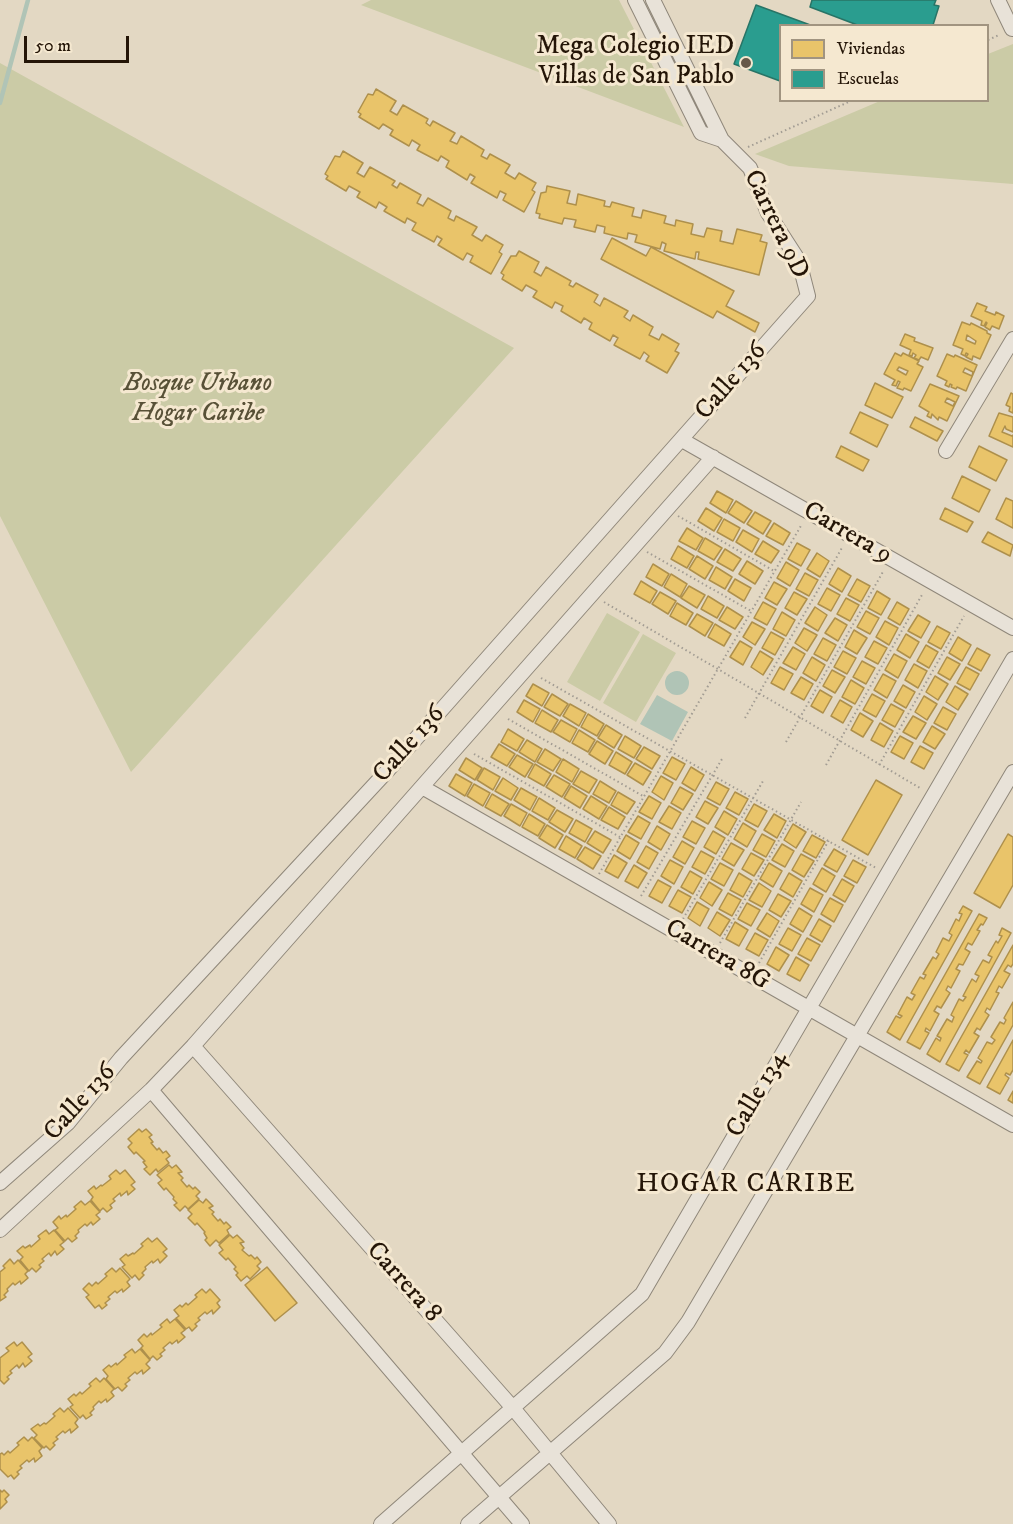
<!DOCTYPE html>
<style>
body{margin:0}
#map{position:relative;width:1013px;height:1524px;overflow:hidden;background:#e3d8c3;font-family:"IM FELL DW Pica",serif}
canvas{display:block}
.legend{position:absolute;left:779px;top:24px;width:210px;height:78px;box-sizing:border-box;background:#f5e8d0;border:2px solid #a19480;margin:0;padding:8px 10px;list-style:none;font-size:18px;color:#241507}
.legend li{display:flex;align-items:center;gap:12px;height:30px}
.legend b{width:30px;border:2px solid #a19480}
.scale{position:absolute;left:24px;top:36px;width:105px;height:27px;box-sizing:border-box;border:3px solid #241507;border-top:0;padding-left:8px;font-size:18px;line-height:21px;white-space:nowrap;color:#241507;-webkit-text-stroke:4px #f5e8d0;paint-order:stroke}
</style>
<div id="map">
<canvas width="1013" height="1524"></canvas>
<ul class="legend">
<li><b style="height:16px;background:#e9c46a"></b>Viviendas</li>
<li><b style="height:16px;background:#2a9d8f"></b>Escuelas</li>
</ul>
<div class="scale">50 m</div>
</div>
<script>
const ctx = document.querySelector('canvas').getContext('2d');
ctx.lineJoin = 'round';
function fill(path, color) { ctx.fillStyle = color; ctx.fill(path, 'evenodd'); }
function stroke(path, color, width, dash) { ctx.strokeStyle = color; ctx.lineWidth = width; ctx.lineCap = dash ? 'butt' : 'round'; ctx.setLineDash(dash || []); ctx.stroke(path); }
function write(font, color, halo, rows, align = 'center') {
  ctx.font = font + ' "IM FELL DW Pica",serif'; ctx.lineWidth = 6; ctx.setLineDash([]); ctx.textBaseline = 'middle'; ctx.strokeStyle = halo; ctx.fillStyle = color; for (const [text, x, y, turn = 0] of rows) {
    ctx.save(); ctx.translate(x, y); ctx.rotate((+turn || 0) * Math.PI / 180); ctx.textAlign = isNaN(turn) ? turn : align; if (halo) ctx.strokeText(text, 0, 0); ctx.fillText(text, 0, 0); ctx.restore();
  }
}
const green = new Path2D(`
 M371,0h248l65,127 -323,-122z
 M1013,44v140l-224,-18 -34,-12 125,-53 108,-1v-46z
 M0,63l514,285 -383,424 -131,-256z
 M607,613l33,19 -40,69 -33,-19z
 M643,634l33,19 -40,69 -33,-19z`);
const water = new Path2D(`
 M665 683a12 12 0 1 1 24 0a12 12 0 1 1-24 0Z
 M657,695l31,17 -16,29 -32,-17z`);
const homes = new Path2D(`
 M376,89l20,12 -6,10 7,4 6,-10 25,14 -2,4 4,3 3,-5 22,12 -5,8 7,3 4,-8 23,14 -3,6 6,3 3,-5 20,11 -5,8 10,6 4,-6 17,10 -4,7 3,2 -11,20 -21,-12 3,-6 -6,-3 -3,7 -26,-15 4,-6 -5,-3 -3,6 -21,-13 3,-6 -8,-5 -3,5 -21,-11 3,-5 -8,-5 -3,6 -19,-11 3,-5 -10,-6 -4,5 -20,-12 2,-3 -3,-2 10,-18 5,1z
 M343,151l20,12 -6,10 7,4 6,-10 25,14 -3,4 5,3 3,-5 21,12 -4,8 6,3 5,-8 23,13 -3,7 6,3 2,-5 21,11 -5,8 10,6 4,-6 17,10 -4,7 3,2 -11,20 -21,-12 3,-6 -6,-3 -4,7 -25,-15 4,-6 -5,-3 -3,6 -22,-12 4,-7 -9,-5 -2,5 -21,-12 3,-4 -8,-5 -3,6 -19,-11 3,-5 -11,-6 -3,5 -20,-12 2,-3 -3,-2 10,-18 5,1z
 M547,186l23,5 -3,12 9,2 2,-11 27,7 -1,5 6,1 2,-5 22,6 -2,8 9,2 2,-8 23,6 -2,7 11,3 1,-6 17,4 -2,10 13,3 3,-9 15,3 -2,10 13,3 4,-15 25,6 -2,6 7,2 -8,32 -61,-16 1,-7h-3l-1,7 -31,-8 2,-7 -4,-2 -2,7 -25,-7 2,-7 -9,-2 -1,6 -23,-6 1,-6 -8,-2 -2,7 -21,-5 2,-7 -12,-2 -2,6 -23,-6 1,-4 -4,-1 5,-20 5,-1z
 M612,238l34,18 5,-9 83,44 -8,15 33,17 -4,9 -38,-21 -4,7 -112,-59z
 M519,251l20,11 -5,10 7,4 5,-9 25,14 -2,4 4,2 3,-4 22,12 -4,7 6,4 4,-8 24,13 -4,6 6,4 3,-6 20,12 -4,8 10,5 3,-6 17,10 -4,7 4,2 -12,20 -21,-12 3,-5 -5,-4 -4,7 -26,-14 4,-7 -5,-3 -3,6 -21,-12 3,-6 -8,-5 -3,5 -20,-12 2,-5 -8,-4 -3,6 -19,-11 4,-6 -11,-6 -4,6 -20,-12 2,-4 -3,-2 10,-17h5z
 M977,303l10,4 -2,4 10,4 1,-3 8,4 -5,13 -7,-3 -2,4 -5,-3 2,-4 -1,-1 -2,4 -3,-1 1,-4 -11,-5z
 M962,322l8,3 1,-2 16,8v2l4,2 -11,24 -7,-3 -1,4 -6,-3 2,-3 -2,-1 -1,3 -4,-2 2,-5 -10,-4zM967,335l9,6 -1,3 -9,-4z
 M905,334l10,4 -1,3 19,7 -5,12 -7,-3 -2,3 -5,-2 2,-3 -3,-2 -1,3 -3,-1 2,-5 -11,-5z
 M895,353l6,3 2,-3 16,8 -2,3 6,3 -12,24 -7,-3 -1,2 -6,-2 3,-6 -2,-1 -2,5 -4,-1 3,-5 -11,-6zM899,367l9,4 -2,4 -9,-5z
 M947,354l7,3 1,-2 22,10 -11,26 -9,-4 -1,2 -5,-2 1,-2 -2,-1 -1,3 -4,-2 2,-4 -10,-5zM965,368l8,4 -1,4 -9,-4z
 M875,383l28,14 -11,21 -27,-13z
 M930,384l29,12 -12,25 -8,-4 -1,3 -6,-6 -1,4 -4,-2 2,-4 -10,-6zM947,398l8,4 -2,4 -8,-4z
 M1011,393l2,1v19l-4,-2 1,-4 -4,-2z
 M860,412l28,13 -11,22 -27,-14z
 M999,413l14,4v15l-7,-3 -1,-3 -3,6 10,4 1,-1v12l-24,-11z
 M915,417l28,14 -6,10 -27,-14z
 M841,446l28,14 -6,11 -27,-14z
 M979,446l28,14 -11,21 -27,-14z
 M962,476l28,14 -11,22 -27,-14z
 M717,491l16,9 -7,13 -16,-10z
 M1006,498l7,3v27l-17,-9z
 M736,501l16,10 -8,12 -16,-10z
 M706,508l16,10 -8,13 -16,-10z
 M945,508l28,14 -6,10 -27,-13z
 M755,512l16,9 -8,13 -16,-10z
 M724,519l16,9 -7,13 -16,-9z
 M774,523l16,10 -7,12 -17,-9z
 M687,528l16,10 -7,12 -17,-9z
 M743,530l16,9 -7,13 -16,-10z
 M988,532l25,13 -3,11 -28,-14z
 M705,538l17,10 -8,12 -16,-9z
 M763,541l16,10 -8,12 -16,-9z
 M797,543l13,7 -9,16 -13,-7z
 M678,546l16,10 -7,12 -16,-9z
 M725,549l16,10 -8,12 -16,-9z
 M817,553l12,8 -9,16 -13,-8z
 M697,556l16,10 -8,13 -16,-10z
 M747,561l16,10 -8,13 -16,-10z
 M786,562l13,8 -9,16 -13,-8z
 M653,564l16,10 -7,12 -16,-9z
 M716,567l16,10 -7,12 -16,-9z
 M838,568l13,8 -9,16 -13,-8z
 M805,573l13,7 -9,16 -13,-7z
 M671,574l16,10 -7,13 -16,-10z
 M735,579l16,9 -7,13 -16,-10z
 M857,579l13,7 -9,16 -13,-7z
 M641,581l16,10 -7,12 -16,-9z
 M774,582l13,7 -10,16 -12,-7z
 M689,586l16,9 -8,13 -16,-10z
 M827,588l13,7 -9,16 -13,-7z
 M877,591l13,8 -9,16 -13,-7z
 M660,592l16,9 -8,13 -16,-10z
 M794,592l13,7 -10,16 -12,-7z
 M708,596l16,10 -7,12 -16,-9z
 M846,598l13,7 -9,16 -13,-7z
 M763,602l13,7 -9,16 -13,-7z
 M897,602l12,7 -9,16 -12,-7z
 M677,603l16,10 -7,12 -16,-9z
 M727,607l16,10 -8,12 -16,-9z
 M815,607l12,8 -9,16 -13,-8z
 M866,611l13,7 -9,16 -13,-7z
 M782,612l13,8 -9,16 -13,-7z
 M697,614l16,9 -8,13 -16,-10z
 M918,615l12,7 -9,16 -13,-7z
 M835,618l12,7 -9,16 -13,-8z
 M885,621l13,7 -9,17 -13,-8z
 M752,622l13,7 -10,16 -12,-8z
 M715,624l16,10 -7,12 -16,-9z
 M937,626l13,7 -9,16 -13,-7z
 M804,628l13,7 -10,16 -12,-8z
 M854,630l13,8 -10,16 -12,-7z
 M771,632l13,7 -9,16 -13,-7z
 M906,634l13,8 -9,16 -13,-8z
 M958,637l13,8 -9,16 -13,-8z
 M823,638l13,7 -9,16 -13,-7z
 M740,641l12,7 -9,17 -13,-8z
 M874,641l13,7 -9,16 -13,-7z
 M926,645l12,7 -9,16 -12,-7z
 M793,647l12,7 -9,16 -13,-7z
 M977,648l13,7 -9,16 -13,-7z
 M760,651l13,8 -10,16 -12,-8z
 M843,651l13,7 -9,16 -13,-7z
 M894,654l13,7 -9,17 -13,-8z
 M812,657l13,8 -9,16 -13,-8z
 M947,657l13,7 -10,16 -12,-7z
 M862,661l13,7 -9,16 -13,-7z
 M914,664l13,7 -9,17 -13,-8z
 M780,667l13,7 -9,16 -13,-7z
 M966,667l13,7 -9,16 -13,-7z
 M832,670l13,7 -10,16 -12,-7z
 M883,674l13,7 -9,17 -13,-8z
 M935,676l13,8 -10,16 -12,-8z
 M801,677l12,7 -9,16 -13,-7z
 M851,680l13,8 -9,16 -13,-7z
 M533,684l16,9 -7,13 -16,-10z
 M903,685l12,7 -9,16 -12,-7z
 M955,686l13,8 -10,16 -12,-8z
 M820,690l12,7 -9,16 -12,-7z
 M552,694l16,10 -8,12 -16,-9z
 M872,694l13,7 -9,16 -13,-7z
 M924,696l13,8 -10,16 -12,-8z
 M524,700l16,9 -7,13 -16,-10z
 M840,700l12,7 -9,16 -12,-7z
 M570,704l16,9 -7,13 -16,-10z
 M891,704l13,7 -9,16 -13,-7z
 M943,707l13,7 -9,16 -13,-7z
 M542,710l16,10 -7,12 -16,-9z
 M860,713l13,8 -10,16 -12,-7z
 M588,714l16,10 -7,12 -16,-9z
 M913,716l13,7 -10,16 -13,-7z
 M561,720l16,9 -7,13 -17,-10z
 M880,723l13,8 -9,16 -13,-7z
 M606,725l16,10 -8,13 -16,-10z
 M932,726l13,8 -10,15 -12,-7z
 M508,729l16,10 -7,12 -16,-9z
 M579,730l16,10 -7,12 -16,-9z
 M625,736l16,10 -7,12 -16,-9z
 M900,736l13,7 -9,16 -13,-7z
 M527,740l15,9 -7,13 -16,-10z
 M597,741l16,10 -8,13 -16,-10z
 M499,744l16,10 -8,12 -16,-9z
 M920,746l13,7 -9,16 -13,-7z
 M644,747l16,9 -8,13 -16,-10z
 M545,749l16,10 -8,12 -16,-9z
 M616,752l16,10 -7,12 -16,-9z
 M517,755l16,9 -8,13 -16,-10z
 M672,757l13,7 -9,16 -13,-7z
 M466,758l16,10 -7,12 -16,-10z
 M563,759l16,10 -7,13 -16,-10z
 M635,763l16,9 -8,13 -16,-10z
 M535,764l16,10 -7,12 -16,-9z
 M691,767l13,8 -9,16 -13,-8z
 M484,768l16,9 -7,13 -16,-10z
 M581,771l16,9 -8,13 -16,-9z
 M456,774l16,9 -7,13 -16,-10z
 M554,775l16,9 -8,13 -16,-10z
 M661,776l12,7 -9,17 -12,-8z
 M503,778l15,10 -7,12 -16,-9z
 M876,780l26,15 -34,60 -26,-15z
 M600,781l16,10 -7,12 -16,-9z
 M716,782l13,7 -9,16 -13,-7z
 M474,784l16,9 -7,13 -16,-10z
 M571,786l16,10 -7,12 -16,-10z
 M680,787l13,7 -10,16 -12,-7z
 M521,788l16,9 -7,13 -16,-10z
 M618,792l17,10 -8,12 -16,-9z
 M735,792l13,7 -9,16 -13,-7z
 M492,794l17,10 -8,12 -16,-9z
 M591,796l16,10 -8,13 -16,-10z
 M649,796l12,7 -9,16 -13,-7z
 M539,798l16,10 -7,12 -16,-9z
 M705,801l13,7 -10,16 -12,-7z
 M511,804l16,9 -7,13 -16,-10z
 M754,804l13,7 -9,16 -13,-7z
 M669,806l12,7 -9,16 -13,-7z
 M609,807l16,10 -7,12 -17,-9z
 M557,810l16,9 -8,13 -16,-10z
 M724,811l13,8 -9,16 -13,-8z
 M529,814l16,10 -7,12 -16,-9z
 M774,814l12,7 -9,17 -13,-8z
 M638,816l12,7 -9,16 -13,-7z
 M576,820l16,9 -7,13 -16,-9z
 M692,821l13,7 -9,16 -13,-7z
 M743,823l13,8 -9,16 -13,-8z
 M793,824l13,8 -10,16 -12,-8z
 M547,825l16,10 -8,13 -16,-10z
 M657,826l13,8 -9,16 -13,-8z
 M595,831l16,9 -8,13 -16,-10z
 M713,831l12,7 -9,16 -12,-7z
 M762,834l13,7 -9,16 -13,-7z
 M1008,834l5,3v48l-13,23 -26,-15z
 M626,835l13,8 -9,16 -13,-8z
 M812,835l13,7 -9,16 -13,-7z
 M566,836l16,10 -7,12 -16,-9z
 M682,841l12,7 -9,16 -12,-7z
 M731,843l13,7 -10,16 -12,-7z
 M782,844l12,7 -9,16 -13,-7z
 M646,846l12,7 -9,16 -12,-7z
 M585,847l16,9 -8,13 -16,-10z
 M834,849l12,7 -9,16 -13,-7z
 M701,851l13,7 -9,16 -13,-7z
 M751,853l13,7 -10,16 -12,-7z
 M801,854l13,7 -10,16 -12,-7z
 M614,855l13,8 -9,15 -13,-7z
 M670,860l13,7 -9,17 -13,-8z
 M853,860l13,7 -9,16 -13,-7z
 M720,863l13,7 -9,16 -13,-7z
 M769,863l13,8 -9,16 -13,-8z
 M634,865l13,8 -9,15 -13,-7z
 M822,868l13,8 -9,16 -13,-8z
 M690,871l12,7 -9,16 -12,-7z
 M739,873l13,8 -9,16 -13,-7z
 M789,873l13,8 -9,16 -13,-8z
 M842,879l12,7 -9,16 -12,-7z
 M658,880l13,7 -9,16 -13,-7z
 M709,882l13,8 -10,16 -12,-8z
 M759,883l12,8 -9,16 -13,-7z
 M810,888l13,7 -9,17 -13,-8z
 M678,890l13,7 -9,16 -13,-7z
 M728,893l13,7 -9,16 -13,-7z
 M778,894l13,7 -10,16 -12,-7z
 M830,898l13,7 -9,17 -13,-8z
 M697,902l12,7 -9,17 -12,-8z
 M747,903l13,7 -9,16 -13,-7z
 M963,906l9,5 -72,129 -13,-8 9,-16 4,2 2,-2 -4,-2 9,-17 5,3 3,-5 -4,-2 9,-16 4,2 2,-4 -3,-1 10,-17 3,2 3,-5 -3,-2 7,-14 6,3 3,-6 -3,-2 7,-14 3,2 3,-7 -3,-1z
 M799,908l13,8 -9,16 -13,-8z
 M717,912l13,8 -10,16 -12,-8z
 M767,913l12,8 -9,16 -13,-8z
 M979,914l8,4 -4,7 -2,-1 -4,6 3,1 -8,14 -4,-2 -3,6 5,3 -7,13 -4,-1 -3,5 4,2 -9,17 -3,-2 -2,4 4,3 -9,15 -4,-2 -3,5 5,3 -9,17 -4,-3 -1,3 4,2 -9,16 -13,-7z
 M819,919l12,7 -9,16 -12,-7z
 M735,922l13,8 -9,16 -13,-7z
 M788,928l13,7 -9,16 -13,-7z
 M1002,928l9,5 -71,129 -13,-8 9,-16 4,3 1,-3 -4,-2 10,-17 5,3 2,-5 -3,-2 8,-16 4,2 3,-4 -3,-1 9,-17 4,3 3,-6 -4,-2 8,-14 6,3 3,-6 -4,-2 8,-14 2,2 4,-7 -3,-1z
 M755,933l13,7 -9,16 -13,-7z
 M807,938l13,7 -9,16 -13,-7z
 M1013,945v19l-2,3 -3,-2 -4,6 6,3 -8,14 -3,-2 -3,6 3,1 -9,17 -3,-2 -2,4 4,3 -9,15 -3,-2 -3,5 5,3 -10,17 -3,-3 -2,3 4,2 -9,16 -13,-7z
 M776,947l13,8 -10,16 -12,-7z
 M796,957l13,8 -9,16 -13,-7z
 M1013,1002v23l-33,59 -13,-7 10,-16 4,2 1,-2 -4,-3 9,-16 5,2 3,-4 -4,-3 9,-15 4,2 2,-4 -2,-2z
 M1013,1040v30l-3,5 -4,-2 -1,2 4,3 -9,16 -13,-7z
 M1013,1091v12l-5,-3z
 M139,1129l3,3 4,-3 6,6 -3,2 4,5 -2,1 6,7 2,-2 4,5 3,-2 4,5 -4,3 3,4 -11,9 -2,-3 -6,6 -6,-6 3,-2 -4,-5 2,-1 -9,-9 -2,2 -6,-7 4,-4 -4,-4z
 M169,1165l3,3 4,-3 6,7 -4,1 5,5 -2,2 6,7 2,-2 4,4 2,-2 5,5 -4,4 3,3 -11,10 -3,-3 -5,5 -6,-6 3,-2 -4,-4 1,-2 -8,-9 -2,2 -6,-7 4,-3 -5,-5z
 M116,1170l4,4 5,-4 10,12 -4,3 4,4 -7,6 -1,-4 -6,5 -1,-3 -7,6 2,2 -5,4 2,3 -5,4 -4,-4 -3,3 -9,-11 2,-3 -5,-6 6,-5 2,3 5,-4 1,1 9,-7 -2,-3z
 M206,1199l7,7 -4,2 5,4 -2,2 6,7 2,-2 4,5 2,-2 5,5 -4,3 2,4 -10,9 -3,-3 -6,6 -5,-6 2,-2 -3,-5 1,-1 -8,-9 -2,2 -7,-7 4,-4 -4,-4 11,-10 4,3z
 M81,1201l4,4 5,-4 10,11 -4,3 4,4 -7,6 -2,-3 -4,4 -2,-2 -7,6 1,2 -4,4 2,2 -5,4 -4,-4 -3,3 -10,-11 3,-2 -5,-6 6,-6 2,3 5,-4 1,2 9,-8 -2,-2z
 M46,1230l3,4 5,-4 10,12 -4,3 4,4 -7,6 -2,-4 -4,5 -2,-3 -7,6 2,2 -5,4 2,2 -5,5 -4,-4 -3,3 -9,-11 3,-3 -6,-6 6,-5 2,2 5,-3 1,2 9,-8 -2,-3z
 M230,1235l3,3 4,-3 7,7 -4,1 4,5 -2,2 7,6 2,-1 4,4 2,-2 4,5 -4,4 3,3 -10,10 -3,-3 -6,5 -5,-6 2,-2 -4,-4 2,-2 -8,-9 -2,2 -7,-7 4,-3 -4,-5z
 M148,1238l4,4 5,-4 10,11 -4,3 4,4 -7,7 -2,-4 -5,4 -1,-2 -7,6 1,2 -4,4 2,2 -5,5 -4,-5 -3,3 -10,-11 3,-2 -5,-6 6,-5 2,2 5,-3 1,1 9,-8 -2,-2z
 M10,1259l4,5 4,-4 10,11 -3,3 3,4 -7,6 -1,-3 -5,4 -2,-2 -6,6 1,2 -4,4 2,2 -6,4v-29l5,-4 -2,-2z
 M267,1267l30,36 -22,18 -30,-36z
 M112,1268l4,4 4,-4 10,11 -3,3 3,4 -7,6 -1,-3 -5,4 -2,-2 -7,6 2,2 -5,4 2,2 -5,4 -3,-4 -4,3 -9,-11 3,-2 -6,-6 6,-6 3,3 4,-4 2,2 9,-8 -2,-2z
 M202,1289l4,4 4,-4 10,11 -3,3 3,4 -7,7 -1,-4 -5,4 -2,-2 -7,6 2,2 -5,4 2,2 -5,5 -3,-4 -3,2 -10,-11 3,-2 -5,-6 6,-5 2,2 4,-4 2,2 9,-8 -2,-2z
 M167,1319l3,4 5,-4 10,11 -4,3 4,4 -7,6 -1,-3 -5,4 -2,-2 -7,6 2,2 -5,4 2,2 -5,4 -4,-4 -3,3 -9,-11 2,-2 -5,-6 6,-6 3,3 4,-4 1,2 10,-8 -2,-2z
 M14,1342l3,4 5,-4 10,12 -4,3 4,4 -7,6 -2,-4 -4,5 -2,-3 -7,6 2,2 -5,4 2,2 -5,5 -4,-4v-22l9,-7 -3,-3z
 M132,1349l3,4 5,-4 10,11 -4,4 4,4 -7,6 -1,-4 -5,4 -2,-2 -7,6 2,2 -5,4 2,2 -5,5 -4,-4 -3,2 -9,-10 2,-3 -5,-6 6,-5 2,2 5,-4 1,2 9,-8 -2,-2z
 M96,1378l4,4 4,-4 10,11 -3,3 3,4 -7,6 -1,-3 -5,4 -2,-2 -6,6 1,2 -4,4 2,2 -6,4 -3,-4 -3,3 -10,-11 3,-2 -5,-6 6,-5 2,2 4,-4 2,2 9,-8 -2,-2z
 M60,1408l4,4 4,-4 10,11 -3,4 3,4 -7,6 -1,-4 -5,4 -2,-2 -7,6 2,2 -5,4 2,2 -5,5 -4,-4 -2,2 -10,-10 3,-3 -6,-6 7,-5 2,2 4,-3 2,1 9,-8 -2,-2z
 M24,1437l4,4 4,-4 10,11 -3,3 3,5 -7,6 -1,-4 -5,4 -2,-2 -7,6 2,2 -5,4 2,2 -5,5 -3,-4 -3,2 -8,-8v-15l2,-1 2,2 4,-4 2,2 9,-8 -2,-2z
 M0,1490l2,2 2,-2 5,5 -4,4 2,3 -7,7z`);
const schools = new Path2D(`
 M812,0h124l-2,5 5,1 -6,19 -73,1 -50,-19z
 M756,5l57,21h-33v55l-46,-17z`);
const stream = new Path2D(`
 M0,103l28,-103`);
const path = new Path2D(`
 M988,40l11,-5
 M748,147l105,-47
 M678,516l96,55
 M647,552l104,59
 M604,602l316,186
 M541,678l335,190
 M745,718l98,-172
 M508,719l135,77
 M786,742l98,-172
 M474,754l146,83
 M826,765l97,-172
 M879,765l85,-149
 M599,874l203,-350
 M641,896l81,-137
 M683,919l80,-138
 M720,943l81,-141
 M759,963l70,-123`);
const minor = new Path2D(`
 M635,0l66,133 21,7
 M998,0l14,29
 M682,440l331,188
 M946,451l67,-112
 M422,787l591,338
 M193,1046l320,362 96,116
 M151,1090l371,434
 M0,1183l68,-60 53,-65 268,-289 419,-473 -9,-35 -31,-48 -18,-45 -28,-28 -69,-140
 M0,1230l151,-140 42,-44 520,-589
 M381,1524l261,-230 371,-635
 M468,1524l197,-171 23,-31 325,-550`);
const markers = [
 [746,63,6,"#675949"]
];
const poiNames = [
 ["Mega Colegio IED",734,48],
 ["Villas de San Pablo",734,78]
];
const streetNames = [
 ["Carrera 9D",775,225,64],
 ["Calle 136",732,382,-49],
 ["Carrera 9",847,534,30],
 ["Calle 136",410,745,-48],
 ["Carrera 8G",717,956,30],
 ["Calle 134",758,1095,-60],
 ["Calle 136",81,1103,-48],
 ["Carrera 8",403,1283,48]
];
const parkNames = [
 ["Bosque Urbano",198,385],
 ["Hogar Caribe",198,415]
];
const neighbourhoodNames = [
 ["HOGAR CARIBE",746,1185]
];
fill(green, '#cbcba6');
fill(water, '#b0c4b6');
fill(homes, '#e9c46a');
stroke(homes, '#ae904c', 1.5);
fill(schools, '#2a9d8f');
stroke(schools, '#287466', 1.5);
stroke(stream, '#b0c4b6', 4.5);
stroke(minor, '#8f877a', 16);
stroke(path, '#a29c93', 2, [1.5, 3]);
stroke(minor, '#e8e2d8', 14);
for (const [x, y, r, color] of markers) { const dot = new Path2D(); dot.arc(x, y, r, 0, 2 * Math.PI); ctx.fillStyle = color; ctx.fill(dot); stroke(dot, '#f5e8d0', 2); }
write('26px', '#241507', '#f5e8d0', poiNames, 'right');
write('26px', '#241507', '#f5e8d0', streetNames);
write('italic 26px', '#585137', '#f5e8d0', parkNames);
ctx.letterSpacing = '1.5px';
write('27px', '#241507', '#f5e8d0', neighbourhoodNames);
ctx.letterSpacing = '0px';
</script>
